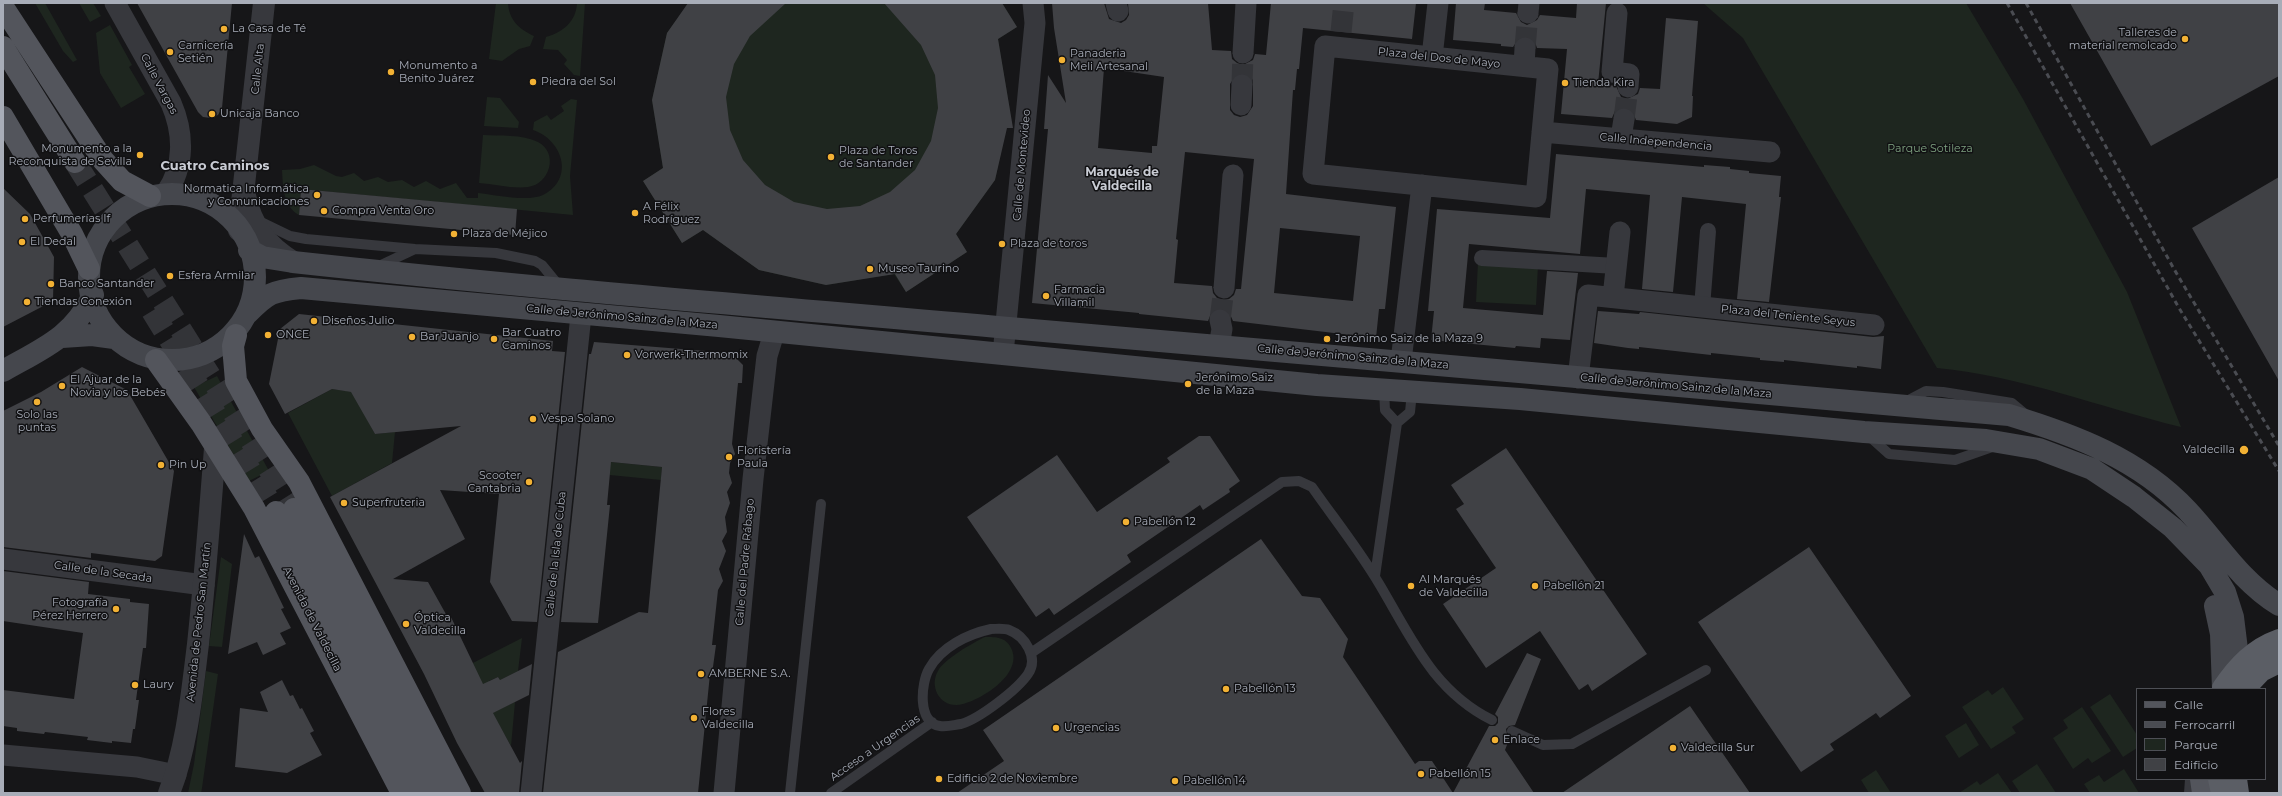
<!DOCTYPE html>
<meta charset="utf-8">
<style>
body{margin:0}
#map{position:relative;width:2282px;height:796px;overflow:hidden;background:#161618;font-family:Montserrat,sans-serif}
canvas{display:block}
.frame{position:absolute;inset:0;border:4px solid #a8adb8;pointer-events:none}
.legend{position:absolute;left:2136px;top:688px;width:130px;height:92px;box-sizing:border-box;background:#111113;border:1px solid #4d4f55;margin:0;padding:5px 7px;list-style:none;font-size:12px;color:#a8adb8}
.legend li{display:flex;align-items:center;gap:8px;height:20px}
.legend b{width:20px;border:1px solid #4d4f55}
</style>
<div id="map">
<canvas width="2282" height="796"></canvas>
<div class="frame"></div>
<ul class="legend">
<li><b style="height:5px;background:#53555c"></b>Calle</li>
<li><b style="height:5px;background:#4a4c52"></b>Ferrocarril</li>
<li><b style="height:11px;background:#1e261f"></b>Parque</li>
<li><b style="height:11px;background:#404145"></b>Edificio</li>
</ul>
</div>
<script>
const ctx = document.querySelector('canvas').getContext('2d');
ctx.lineJoin = 'round';
function fill(path, color) { ctx.fillStyle = color; ctx.fill(path, 'evenodd'); }
function stroke(path, color, width, dash) { ctx.strokeStyle = color; ctx.lineWidth = width; ctx.lineCap = dash ? 'butt' : 'round'; ctx.setLineDash(dash || []); ctx.stroke(path); }
function write(font, color, halo, rows, align = 'center') {
  ctx.font = font + ' Montserrat,sans-serif'; ctx.lineWidth = 3; ctx.setLineDash([]); ctx.textBaseline = 'middle'; ctx.strokeStyle = halo; ctx.fillStyle = color; for (const [text, x, y, turn = 0] of rows) {
    ctx.save(); ctx.translate(x, y); ctx.rotate((+turn || 0) * Math.PI / 180); ctx.textAlign = isNaN(turn) ? turn : align; if (halo) ctx.strokeText(text, 0, 0); ctx.fillText(text, 0, 0); ctx.restore();
  }
}
const green = new Path2D(`
 M35,3h10l32,57 -4,2 -10,-11z
 M79,3h14l8,13 -11,6z
 M496,3h12c1,17 11,26 26,33l-4,10 -11,3 -17,12 -13,-2z
 M577,3h8l-5,73 -6,-1 -10,-11 3,-4 -9,-10 -15,-1 3,-12c17,-5 30,-15 31,-34z
 M689,3h313l15,24 -19,12 12,72 -15,69 -39,54 11,18 -61,40 -12,-18 -68,11 -67,-15 -56,-40 -21,13 -39,-62 20,-13 -11,-68 15,-67z
 M1703,3h263l57,96 104,193 54,135c-82,-20 -160,-51 -244,-59l-194,-330z
 M110,25l22,40 -3,2 16,27 -24,14 -21,-35 -4,-40z
 M487,97l13,1 19,24 -1,6 -34,-2z
 M571,99l6,1 -7,76 3,39 -272,-26 -2,26c-16,-9 -16,-28 -17,-45l18,-1 14,-4 22,11 6,1 12,-4 10,8 14,-4 10,5 14,-2 12,7 12,-6 14,8 16,-6 11,15h11v-5c17,2 50,9 65,2 32,-16 20,-55 -10,-65l1,-8 13,-7 4,5 13,-9 -3,-5z
 M483,135c17,1 39,-1 55,7 21,11 12,42 -10,45 -15,2 -34,-3 -49,-4z
 M1478,262l60,3 -2,40 -60,-3z
 M217,376l52,95 -20,10 -55,-94z
 M332,389l21,3 22,42 20,-2 -3,31 -60,33 -44,-83z
 M580,459l82,8 -1,13 -82,-8z
 M221,557l11,7 -10,83 -13,-1z
 M985,637c11,0 21,0 26,11 13,25 -28,51 -48,56 -21,6 -35,-16 -25,-33 5,-11 36,-29 47,-34z
 M522,638l-4,33 -18,9 -2,-3 -9,4 2,4 -11,5 -13,-24z
 M206,671l12,3 -16,114 -1,5h-13l6,-29z
 M2003,687l21,32 -12,8 4,6 -25,16 -29,-42 26,-17 4,5z
 M2110,694l27,41v13l-14,9 -33,-50z
 M515,702l-4,44 -19,-33z
 M2082,707l29,44 -19,12 -4,-5 -15,11 -20,-31 15,-10 -5,-8z
 M1966,723l13,22 -20,13 -14,-22z
 M2037,764l19,29h-36l-8,-12z
 M2124,769l15,24h-49l-6,-9 15,-9 5,7z
 M1876,770l15,23h-22l-8,-13z
 M1998,773l14,20h-53l18,-12 3,4z`);
const building = new Path2D(`
 M137,3h95l-10,105 -4,7 -7,3 -8,-1 -5,-5z
 M688,3h98l-36,33 -16,28 -8,33 4,33 13,30 22,25 29,17 33,7 33,-3 30,-14 25,-22 16,-29 7,-33 -3,-33 -14,-30 -37,-42h118l15,24 -19,12 15,89h-6l-12,52 -39,54 11,18 -61,40 -11,-18 -69,11 -67,-15 -56,-40 -21,13 -39,-62 20,-13 -11,-68 15,-67z
 M1052,3h52l5,16 12,4 5,-3 3,-5 -1,-12h80l4,47 19,1 1,8 5,4 6,2 10,-5 2,-6 11,1 5,-52h145l-4,36 -109,-11 -4,41h-2l-2,21h-2l-7,104 110,13 -11,102h-6l-3,29 -143,-17 -4,-9 -6,-4 -11,3 -4,10 -69,-7v-1l-107,-10 16,-174h-4l4,-54 18,28 -12,-75zM1104,68l60,9 -7,69h-5v7l-54,-5zM1243,73l6,2 4,5v26l-6,9 -7,2 -6,-2 -4,-5v-26l6,-9zM1185,152l69,7 -13,130h-5l-2,6 -5,4 -6,1 -6,-2 -4,-5 -1,-7 -38,-3 4,-43 -2,-1zM1280,228l80,8 -7,65 -79,-8z
 M1456,3h29l-1,7 32,3 5,9 6,3 10,-5 3,-5 36,3 1,-15h29l-8,81 18,2 5,11 6,2 11,-5 2,-6 20,1 6,-71 32,3 -6,75h1l-1,21 -15,7 -41,-4 -4,-10 -7,-3 -10,4 -3,7 -51,-4 6,-65 -30,-1 -2,-6 -9,-6 -7,2 -6,9 -12,-1v-2l-48,-4z
 M2070,3h209v73l-128,70z
 M1556,154l148,13v-2l26,2v2l19,2v2l32,3 -2,21h2l-12,105 -32,-3 9,-95 -64,-7 -9,95 -31,-3 8,-94 -64,-6 -6,65 -111,-10 -6,64 80,7 4,-44 31,2 -8,67 -29,-2 -1,10 -24,-2 -1,2 -84,-8 3,-29h-6l9,-102 113,9z
 M2279,177v204l-87,-153z
 M3,188l27,26 24,43 -1,44 -50,26z
 M301,189l216,20 -2,26 -216,-20z
 M1598,311l41,3 1,-2 233,25 11,-1 -3,33 -24,-3v2l-73,-8v2l-24,-2v-2l-49,-5v2l-72,-8v2l-11,-1 -34,-5z
 M299,314l254,27 -1,10 13,1 -28,270 -25,-1 -22,-39 9,-88 -59,-4 25,49 -72,40 35,3 19,34 3,-1 33,69 15,-7 2,3 32,-16 -3,31 -36,18 27,50 2,-2 -3,32h-34l-28,-50 -33,-69 -94,-177 131,-71 -86,8 -24,-42 -19,-3 -47,25 -16,-30 11,-55z
 M594,342l137,11 12,12 -1,18h-4l-6,61 3,10 -5,9 -1,10 3,10 -5,9 3,11 -5,14 2,15 -5,9 4,10 -7,18 4,12 -5,9 -6,55h4l-4,29h-2l-12,119h-155l15,-141 81,-40 9,1 14,-146 -51,-5 -4,43h3l-12,118 -37,-1 28,-268h2z
 M82,367l45,23 47,81 -12,85 -7,5 -64,-8v5l-88,-11v-136l38,-19z
 M1199,436h11l30,45 -11,8 1,3 -27,18 -3,-5 -73,50 4,7 -77,53 -5,-7 -13,9 -69,-100 90,-62 40,57 73,-50 -3,-4z
 M1506,448l141,206 -55,37 -4,-7 -9,6 -39,-59 -54,37 -43,-64 53,-36 -40,-59 8,-5 -13,-19z
 M244,534l11,24 4,-2 25,52 -3,1 10,19 -11,5 6,11 -23,11 -6,-13 -29,12z
 M1261,539l41,57 18,2 28,41 -5,18 72,107 4,-3h13l21,32h-496l47,-32 -21,-31z
 M1809,547l102,149 -31,22 -4,-5 -22,15 -24,16 4,6 -33,22 -103,-150z
 M3,571l86,11 -1,12 42,5v3l19,2 -3,44h-3l-7,52h3l-4,29h-2l-2,14 -19,-2v2l-25,-3 1,-3 -43,-5 -1,2 -27,-3v-3l-14,-2v-36l71,9 9,-66 -80,-12z
 M1527,653l14,6 -26,66 -6,1 -3,3 1,5 3,3 -5,13 29,43h-81l36,-67h6l3,-3v-6l-3,-3z
 M282,680l8,16 3,-1 7,14 2,-1 12,23 -4,2 12,22 -35,18 -52,-6 5,-59 28,4 -8,-20z
 M1690,706l60,87h-188z`);
const minorTunnel = new Path2D(`
 M1341,32l3,-29
 M1525,48l3,-35
 M1242,85l1,-32
 M1624,119l4,-32
 M1220,320l4,-32`);
const primaryTunnel = new Path2D(`
 M75,162l219,347
 M152,311l124,201`);
const service = new Path2D(`
 M259,221l31,15 16,3 109,10 81,4 39,8 7,4 18,22
 M379,266l36,-17
 M1384,390l1,20 12,13
 M1905,402l21,-11 17,1 69,11 12,10
 M1869,436l20,18 66,6 40,-14
 M1375,576l22,-153 13,-11 2,-20
 M991,629c6,0 13,-1 18,1 16,6 30,28 19,44 -11,16 -49,45 -67,50 -7,1 -14,3 -21,2 -23,-3 -19,-43 -11,-57 12,-22 39,-35 62,-40z
 M1031,653l251,-171 17,-1 13,6c21,30 44,59 63,90 34,55 55,112 117,143
 M1512,731l31,14 29,-1 134,-74
 M790,793l31,-289
 M831,793l101,-71
 M2189,793l1,-14`);
const pedestrian = new Path2D(`
 M1482,258l134,8
 M1702,307l6,-76`);
const minor = new Path2D(`
 M115,3l56,100c13,30 14,63 -5,90
 M1116,3l2,8
 M1528,13l1,-10
 M1617,13l-5,59 17,2 -1,13
 M1325,46l223,23 -12,128 -223,-23z
 M1243,53l3,-50
 M1432,57l6,-54
 M1524,66l1,-18
 M1241,105l1,-20
 M1542,132l228,20
 M1621,138l3,-19
 M1224,288l9,-113
 M1613,297l7,-65
 M1219,346l3,-17 -2,-9
 M1003,354l32,-331 -2,-20
 M1401,361l21,-176
 M1578,378l10,-83 286,30
 M3,559l201,26
 M3,755l134,12 39,8
 M531,793l50,-478
 M724,793l29,-314 14,-123 7,-23`);
const tertiary = new Path2D(`
 M245,196c7,31 21,49 48,66
 M239,230l25,-227
 M169,793c18,-45 23,-101 29,-149 7,-65 12,-131 17,-196`);
const secondary = new Path2D(`
 M89 277a83 83 0 1 1 166 0a83 83 0 1 1-166 0Z
 M249,250l13,7 31,5c238,26 477,45 716,66 333,29 667,57 1000,87 66,20 130,44 178,95 31,33 52,70 92,95
 M248,313c20,-20 24,-22 53,-25l418,38 598,59 203,14 344,33 122,8 53,9 53,20 42,28 39,31 36,37 16,27 8,25 8,65
 M62,337l30,-2 22,3
 M3,371c40,-23 69,-33 90,-76
 M2215,606l6,28 2,55`);
const primary = new Path2D(`
 M3,7l100,153 19,21 28,15
 M3,47l72,115
 M3,117l69,117 17,35
 M236,335l-3,11 3,35 26,48 37,53 161,311
 M156,360l45,63 53,85 148,285
 M294,509l148,284
 M276,512l143,281
 M2201,779l2,14`);
const trunk = new Path2D(`
 M2223,688c15,-22 31,-39 56,-48
 M2244,689l17,-18 18,-9
 M2219,779l3,14
 M2236,779l2,14`);
const rail = new Path2D(`
 M2007,3l172,305 100,163
 M2026,3l148,266 105,177`);
const markers = [
 [224,29,4,"#f2b134"],
 [2185,39,4,"#f2b134"],
 [170,52,4,"#f2b134"],
 [1062,60,4,"#f2b134"],
 [391,72,4,"#f2b134"],
 [533,82,4,"#f2b134"],
 [1565,83,4,"#f2b134"],
 [212,114,4,"#f2b134"],
 [140,155,4,"#f2b134"],
 [831,157,4,"#f2b134"],
 [317,195,4,"#f2b134"],
 [324,211,4,"#f2b134"],
 [635,213,4,"#f2b134"],
 [25,219,4,"#f2b134"],
 [454,234,4,"#f2b134"],
 [22,242,4,"#f2b134"],
 [1002,244,4,"#f2b134"],
 [870,269,4,"#f2b134"],
 [170,276,4,"#f2b134"],
 [51,284,4,"#f2b134"],
 [1046,296,4,"#f2b134"],
 [27,302,4,"#f2b134"],
 [314,321,4,"#f2b134"],
 [268,335,4,"#f2b134"],
 [412,337,4,"#f2b134"],
 [494,339,4,"#f2b134"],
 [1327,339,4,"#f2b134"],
 [627,355,4,"#f2b134"],
 [1188,384,4,"#f2b134"],
 [62,386,4,"#f2b134"],
 [37,402,4,"#f2b134"],
 [533,419,4,"#f2b134"],
 [2244,450,5,"#f2b134"],
 [729,457,4,"#f2b134"],
 [161,465,4,"#f2b134"],
 [529,482,4,"#f2b134"],
 [344,503,4,"#f2b134"],
 [1126,522,4,"#f2b134"],
 [1411,586,4,"#f2b134"],
 [1535,586,4,"#f2b134"],
 [116,609,4,"#f2b134"],
 [406,624,4,"#f2b134"],
 [701,674,4,"#f2b134"],
 [135,685,4,"#f2b134"],
 [1226,689,4,"#f2b134"],
 [694,718,4,"#f2b134"],
 [1056,728,4,"#f2b134"],
 [1495,740,4,"#f2b134"],
 [1673,748,4,"#f2b134"],
 [1421,774,4,"#f2b134"],
 [939,779,4,"#f2b134"],
 [1175,781,4,"#f2b134"]
];
const poiNames = [
 ["La Casa de Té",232,29],
 ["Talleres de",2177,33,"right"],
 ["material remolcado",2177,46,"right"],
 ["Carnicería",178,46],
 ["Setién",178,59],
 ["Panaderia",1070,54],
 ["Meli Artesanal",1070,67],
 ["Monumento a",399,66],
 ["Benito Juárez",399,79],
 ["Piedra del Sol",541,82],
 ["Tienda Kira",1573,83],
 ["Unicaja Banco",220,114],
 ["Monumento a la",132,149,"right"],
 ["Reconquista de Sevilla",132,162,"right"],
 ["Plaza de Toros",839,151],
 ["de Santander",839,164],
 ["Normatica Informática",309,189,"right"],
 ["y Comunicaciones",309,202,"right"],
 ["A Félix",643,207],
 ["Rodríguez",643,220],
 ["Compra Venta Oro",332,211],
 ["Perfumerías If",33,219],
 ["Plaza de Méjico",462,234],
 ["El Dedal",30,242],
 ["Plaza de toros",1010,244],
 ["Museo Taurino",878,269],
 ["Esfera Armilar",178,276],
 ["Banco Santander",59,284],
 ["Farmacia",1054,290],
 ["Villamil",1054,303],
 ["Tiendas Conexión",35,302],
 ["Diseños Julio",322,321],
 ["Bar Cuatro",502,333],
 ["Caminos",502,346],
 ["ONCE",276,335],
 ["Bar Juanjo",420,337],
 ["Jerónimo Saiz de la Maza 9",1335,339],
 ["Vorwerk-Thermomix",635,355],
 ["Jerónimo Saiz",1196,378],
 ["de la Maza",1196,391],
 ["El Ajuar de la",70,380],
 ["Novia y los Bebés",70,393],
 ["Solo las",37,415,"center"],
 ["puntas",37,428,"center"],
 ["Vespa Solano",541,419],
 ["Valdecilla",2235,450,"right"],
 ["Floristería",737,451],
 ["Paula",737,464],
 ["Pin Up",169,465],
 ["Scooter",521,476,"right"],
 ["Cantabria",521,489,"right"],
 ["Superfruteria",352,503],
 ["Pabellón 12",1134,522],
 ["Al Marqués",1419,580],
 ["de Valdecilla",1419,593],
 ["Pabellón 21",1543,586],
 ["Fotografía",108,603,"right"],
 ["Pérez Herrero",108,616,"right"],
 ["Óptica",414,618],
 ["Valdecilla",414,631],
 ["AMBERNE S.A.",709,674],
 ["Laury",143,685],
 ["Pabellón 13",1234,689],
 ["Flores",702,712],
 ["Valdecilla",702,725],
 ["Urgencias",1064,728],
 ["Enlace",1503,740],
 ["Valdecilla Sur",1681,748],
 ["Pabellón 15",1429,774],
 ["Edificio 2 de Noviembre",947,779],
 ["Pabellón 14",1183,781]
];
const streetNames = [
 ["Plaza del Dos de Mayo",1439,58,6],
 ["Calle Alta",258,69,-84],
 ["Calle Vargas",159,84,62],
 ["Calle Independencia",1656,142,5],
 ["Calle de Montevideo",1022,165,-85],
 ["Plaza del Teniente Seyus",1788,316,6],
 ["Calle de Jerónimo Sainz de la Maza",622,317,5],
 ["Calle de Jerónimo Sainz de la Maza",1353,357,5],
 ["Calle de Jerónimo Sainz de la Maza",1676,386,5],
 ["Calle de la Isla de Cuba",556,554,-84],
 ["Calle del Padre Rábago",745,562,-85],
 ["Calle de la Secada",103,572,8],
 ["Avenida de Valdecilla",312,619,63],
 ["Avenida de Pedro San Martín",199,622,-84],
 ["Acceso a Urgencias",875,748,-35]
];
const parkNames = [
 ["Parque Sotileza",1930,149]
];
const neighbourhoodNames = [
 ["Marqués de",1122,172],
 ["Valdecilla",1122,186]
];
const quarterNames = [
 ["Cuatro Caminos",215,166]
];
fill(green, '#1e261f');
fill(building, '#404145');
stroke(minorTunnel, '#333438', 21, [21, 10]);
stroke(primaryTunnel, '#333438', 22, [22, 11]);
stroke(service, '#37383d', 10);
stroke(pedestrian, '#37383d', 16);
stroke(minor, '#37383d', 21);
stroke(tertiary, '#37383d', 22);
stroke(secondary, '#45474d', 22);
stroke(primary, '#53555c', 22);
stroke(trunk, '#5b5e65', 22);
stroke(rail, '#4a4c52', 3, [5, 4]);
for (const [x, y, r, color] of markers) { const dot = new Path2D(); dot.arc(x, y, r, 0, 2 * Math.PI); ctx.fillStyle = color; ctx.fill(dot); stroke(dot, '#111113', 1.5); }
write('11px', '#a8adb8', '#111113', poiNames, 'left');
write('11px', '#a8adb8', '#111113', streetNames);
write('11px', '#7fa381', '#111113', parkNames);
write('bold 12px', '#c9ccd4', '#111113', neighbourhoodNames);
write('bold 13px', '#c9ccd4', '#111113', quarterNames);
</script>
